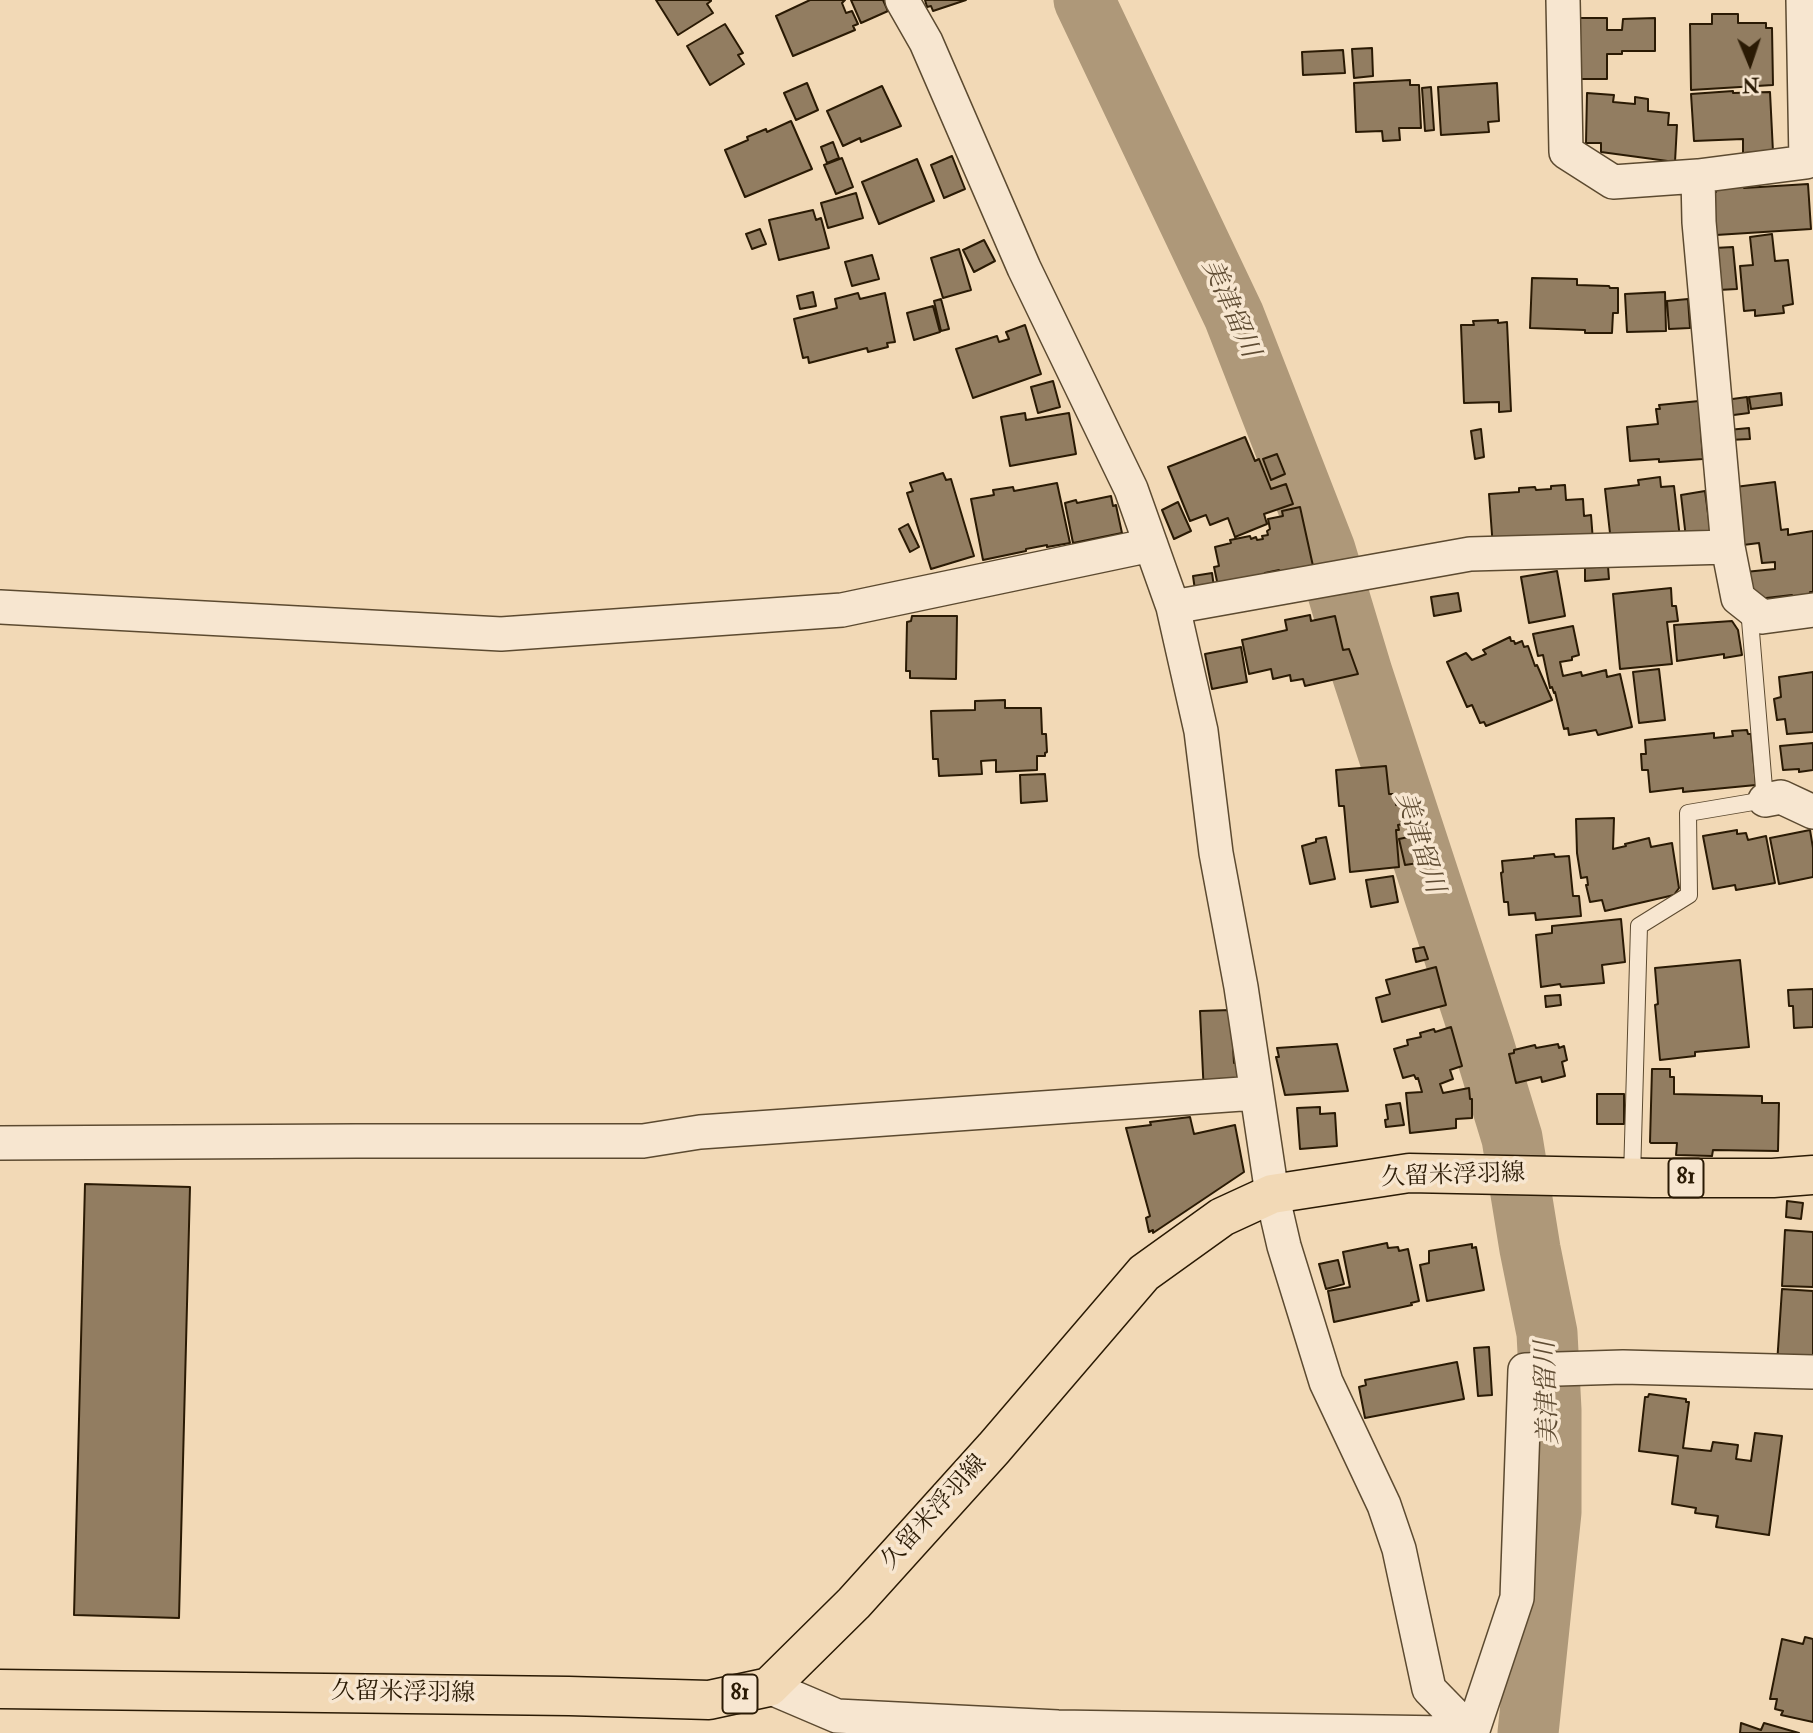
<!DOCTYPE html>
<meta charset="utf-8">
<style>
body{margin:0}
#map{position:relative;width:1813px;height:1733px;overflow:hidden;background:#f2d9b6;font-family:"IM FELL Double Pica",serif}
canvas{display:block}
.north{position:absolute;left:1715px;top:28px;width:70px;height:70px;-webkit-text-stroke:5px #f7e6d0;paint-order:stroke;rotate:178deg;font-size:19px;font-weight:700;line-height:28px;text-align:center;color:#2a1a04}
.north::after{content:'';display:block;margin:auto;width:24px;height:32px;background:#2a1a04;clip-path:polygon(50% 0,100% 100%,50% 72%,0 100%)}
</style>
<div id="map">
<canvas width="1813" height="1733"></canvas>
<div class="north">N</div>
</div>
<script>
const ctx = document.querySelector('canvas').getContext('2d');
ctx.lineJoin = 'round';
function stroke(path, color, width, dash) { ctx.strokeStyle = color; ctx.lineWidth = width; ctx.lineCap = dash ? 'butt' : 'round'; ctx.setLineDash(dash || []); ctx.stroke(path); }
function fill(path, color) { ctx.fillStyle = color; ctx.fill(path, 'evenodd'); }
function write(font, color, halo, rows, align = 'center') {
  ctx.font = font + ' "IM FELL Double Pica","Noto Serif JP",serif'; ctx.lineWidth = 7; ctx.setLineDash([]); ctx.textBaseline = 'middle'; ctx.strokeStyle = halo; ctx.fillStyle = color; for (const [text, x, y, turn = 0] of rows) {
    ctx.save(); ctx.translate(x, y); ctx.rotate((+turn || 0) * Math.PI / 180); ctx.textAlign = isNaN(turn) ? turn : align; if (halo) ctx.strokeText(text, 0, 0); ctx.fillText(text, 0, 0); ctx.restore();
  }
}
const river = new Path2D(`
 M1084,0l150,316 91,234 37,123 121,370 29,95 18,111 17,84 4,77v102l-23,221`);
const building = new Path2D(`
 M656,0h55v1l-4,3 6,9 -35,22z
 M810,0h35l-3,3 4,10 6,-2 6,13 -5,2 2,4 -62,26 -17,-40z
 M851,0h32l5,11 -27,12z
 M925,0h41l-33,11 -2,-5 -4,1z
 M1712,14h26v9h28v5h6l1,57 -82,5 -1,-66h22z
 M1580,18h27v12h15l1,-11 32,-1v33h-33v3h-15v25h-28z
 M725,24l18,29 -5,2 6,9 -34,21 -23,-39z
 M1372,48l1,28 -19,2 -2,-29z
 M1343,50l2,23 -42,2 -1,-23z
 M1410,80v5h9l2,43h-22l1,12 -17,1 -1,-10 -26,1 -2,-49z
 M807,83l11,27 -22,10 -12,-27z
 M1497,83l2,38 -11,1 1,10 -48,3 -3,-48z
 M882,86l19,40 -40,16 -1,-4 -17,8 -16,-35z
 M1431,87l3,43 -9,1 -3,-43z
 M1733,91v2l37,-1 3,60 -30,1v-14l-49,2 -3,-47z
 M1587,93l27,2 -1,7 22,2v-7l13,2v12l21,2 -1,12h9l-2,37 -74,-10v-9h-15z
 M791,121l21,48 -67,28 -20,-47 23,-10 -1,-3 19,-8 1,3z
 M833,142l6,16 -12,5 -6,-16z
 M952,156l13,33 -21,9 -13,-33z
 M842,158l11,29 -17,7 -12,-29z
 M917,159l17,42 -55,23 -17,-42z
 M1808,184l3,45 -95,6 -2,-43h2v-5l28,-1v2z
 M856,193l7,25 -35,10 -7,-25z
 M813,210l3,10 5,-2 8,30 -50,12 -10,-40z
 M760,229l6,15 -14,5 -6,-15z
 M1772,234l3,27 13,-1 5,44 -10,2 1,7 -29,3v-6l-11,1 -4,-45 13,-1 -3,-28z
 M984,240l11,21 -21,11 -11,-22z
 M1733,247l4,42 -19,1 -4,-42z
 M959,249l12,41 -28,8 -12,-40z
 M872,255l7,24 -27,7 -7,-24z
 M1532,278l45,1v6l32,1 1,2h8v25h-5l-1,20h-27v-3l-55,-2z
 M813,292l3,14 -16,3 -3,-13z
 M1665,292l1,39 -39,1 -2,-38z
 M858,293l2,6 25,-6 10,49 -8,1 1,4 -20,5 -1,-4 -58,15 -1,-6 -5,1 -9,-39 43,-11 -2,-9z
 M941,299l8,30 -8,2 -7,-30z
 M1688,299l2,29 -21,1 -2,-28z
 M933,306l7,26 -26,8 -7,-27z
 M1498,320v3l9,-1 4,89 -12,1v-10l-35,1 -3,-78h13l-1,-4z
 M1025,325l16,49 -68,24 -17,-49 41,-13 2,6 10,-3 -3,-7z
 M1053,381l7,26 -22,6 -7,-26z
 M1781,393l1,12 -31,4 -2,-12z
 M1747,397l2,16 -23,3 -1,-16z
 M1699,401l4,58 -44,3v-3l-29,2 -3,-34 31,-3 -2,-15h4l-1,-4z
 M1025,413l1,7 43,-7 7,41 -66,12 -9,-49z
 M1749,428l1,11 -21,1 -1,-10z
 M1481,429l3,28 -9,2 -4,-28z
 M1245,437l10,24 4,-2 12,30 15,-5 7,20 -29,10 3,10 -32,13 -7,-19 -18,7 -4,-10 -16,6 -22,-54z
 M1277,454l8,20 -14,6 -8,-21z
 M943,473l3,7 5,-1 23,77 -43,13 -24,-76 6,-2 -3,-8z
 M1660,477l1,10 13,-1 6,52 -69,4 -6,-53 34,-4 -1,-5z
 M1775,482l6,48 7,-1v6l25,-4v61h-3l1,5 -18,3 -1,-5 -43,5 -4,-28 30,-3v-7l-13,1 -3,-20 -16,2 -8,-58z
 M1057,483l13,60 -23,4v-2l-21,4v2l-43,9 -12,-61 23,-4 -1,-5 20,-3 1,4z
 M1565,485l1,15 17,-1 1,17 7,-1 2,26 -100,7 -4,-54 30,-2v-4l16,-1 1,3 15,-1v-3z
 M1705,491l6,44 -25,3 -5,-43z
 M1111,496l2,10 3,-1 1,5 5,23 -49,10 -8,-40 11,-3 1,3z
 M1178,502l13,29 -17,8 -12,-29z
 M1300,507l13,59 -33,7 -1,-3 -14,3v3l-47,10 -4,-19 5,-1 -4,-19 16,-4 -1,-3 20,-4 1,3 5,-2 1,3 6,-1 -1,-3 6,-1 -1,-4 3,-2 -2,-10 15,-3 -1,-5z
 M908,524l11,23 -9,5 -11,-23z
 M1608,566l1,13 -24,2v-13z
 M1557,571l8,45 -36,7 -8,-46z
 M1212,573l2,14 -19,3 -2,-14z
 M1671,588l1,18h4l2,15 -11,1 5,42 -52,5 -7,-75z
 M1458,593l3,18 -27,5 -3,-19z
 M1310,615l1,6 24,-5 8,34 6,-1 9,25 -53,12 -2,-7 -12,2 -1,-6 -17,4 -2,-10 -22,5 -7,-34 45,-10 -2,-10z
 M912,616h45l-1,63 -46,-1v-7h-4l1,-49 4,-1z
 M1732,621l6,9 4,25 -18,3v-4l-47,7 -3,-36z
 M1573,626l6,29 -7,2v3l-12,2 3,14 18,-4 1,4 24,-6 1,7 13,-3 12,53 -34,8 -2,-5 -27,5 -1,-7 -4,1 -9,-37 -1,1 -2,-6 -2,1 -7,-33 -5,1 -5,-22z
 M1510,637l1,4h3l1,3 7,-3 2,6 4,-1 7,20 2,-1 15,35 -66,26 -2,-4 -4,1 -8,-18 -5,2 -20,-45 19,-9 6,7 14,-6 -3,-4z
 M1241,647l6,35 -35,7 -7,-35z
 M1659,669l6,51 -26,3 -6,-51z
 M1813,672v60l-26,2 -2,-15 -8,1 -3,-21 7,-2 -2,-20z
 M1005,700v8h36l1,26h4l1,18 -2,1v3h-8v14l-41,2v-12l-15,1 1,13 -43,2 -1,-17h-5l-2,-48 44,-1v-9z
 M1747,730l1,4h3l5,51 -73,7v-4l-33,4 -2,-22h-6l-1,-16h5l-1,-14 69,-7v5l19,-2 -1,-5z
 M1813,743v27l-14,2v-3l-16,1 -3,-24z
 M1386,766l3,28h6l1,11 12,-3 4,20 -14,3 1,5h-3l3,37 -49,5 -6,-66h-5l-3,-36z
 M1045,774l2,27 -26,2 -1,-28z
 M1614,818l-1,31 13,-3 -1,-2 24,-6 2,9 21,-4 7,45 -5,7 -69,16 -3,-11 -12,2 -4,-17h2l-1,-8 -6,1 -4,-25 -1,-34z
 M1737,830v4l9,-1 2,7 18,-4 9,47 -39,7 -1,-5 -22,4 -10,-53z
 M1810,830l3,18v29l-34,7 -9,-46z
 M1413,836l5,27 -13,2 -6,-26z
 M1326,837l9,42 -25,5 -8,-38 14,-4v-3z
 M1554,854l1,3 14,-1 4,40h6l2,20 -45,4 -1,-7 -26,2 -1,-13h-4l-3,-29 2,-1 -1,-11 32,-3v-2z
 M1393,876l5,26 -27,5 -5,-27z
 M1621,919l4,43 -23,3 2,18 -43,4 -1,-3 -19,3 -5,-52 16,-2v-7z
 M1424,947l4,12 -12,3 -3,-13z
 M1740,960l9,87 -54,5v4l-35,4 -5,-55 3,-1 -3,-36z
 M1436,967l10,38 -64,17 -6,-24 14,-4 -4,-14z
 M1813,989v38l-19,1 -1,-22h-4l-1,-16z
 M1560,995l1,10 -15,2 -1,-11z
 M1231,1010l3,53h4l1,30 -35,2 -4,-84z
 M1451,1027l11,39 -12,4 3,9 -13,5 3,9 26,-5 1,11h2v19l-16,1v9l-46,5 -4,-40 16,-1 -4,-14 -2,1 -2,-4 -11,3 -9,-29 14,-4 -1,-5 14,-3 -1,-4 14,-4 1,3z
 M1337,1044l11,47 -63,4 -9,-38h3l-2,-9z
 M1558,1044l1,4 5,-2 3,14 -5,2 3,14 -23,6 -1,-5 -25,6 -7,-29 5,-1v-3l21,-5 1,3z
 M1652,1069h18v8h4v17l88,2v7h17l-1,48 -65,-1 -1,6 -36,-1 1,-12h-26l-1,-1z
 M1597,1094h27v30h-27z
 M1400,1103l4,22 -18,2 -1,-7 3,-1 -2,-14z
 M1320,1107v7l15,-1 2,33 -37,3 -3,-41z
 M1190,1117l4,17 41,-9 9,47 -91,61v-3l-4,2 -3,-14 4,-2 -24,-88 25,-3 -1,-3z
 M85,1184l105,3 -11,431 -105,-3z
 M1787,1201l16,2 -2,16 -15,-2z
 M1785,1230l28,2v55l-31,-1z
 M1387,1243l1,5 10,-1 1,4 9,-2 11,52 -8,2 1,2 -78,17 -6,-31 22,-4 -7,-35z
 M1472,1244v4l4,-1 8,43 -57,11 -7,-36 9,-2v-12z
 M1338,1260l6,24 -18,5 -7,-25z
 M1782,1289l31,2v91l-37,-3z
 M1489,1347l3,48 -14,1 -4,-48z
 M1457,1362l7,37 -99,19 -6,-31 7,-2 -1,-5z
 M1649,1394l37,5v3h3l-6,46 28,3 2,-9 25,3 -2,14 15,2 4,-28 27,3 -13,99 -53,-8 2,-11 -23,-3 1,-5 -24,-4 6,-48 -39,-5 6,-54h3z
 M1805,1637l8,2v83l-32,-7 2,-4 -8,-2 2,-10h-7l12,-60 21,5z
 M1741,1723l20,7 3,-7 35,10h-59z`);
const service = new Path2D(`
 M1632,1177l7,-251 50,-31 -1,-82 77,-13 -16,-192`);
const minor = new Path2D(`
 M902,0l24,42 98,226 107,221 42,118 28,124 15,122 25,134 31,207 12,52 42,136 58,123 15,44 30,140 43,44
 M1563,0l3,152 47,30 85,-6
 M1803,0l3,162 -108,14 1,46 29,325 10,51 24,19 51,-7
 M0,607l501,27 341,-24 309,-65
 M1173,607l297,-53 258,-7
 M1765,800l16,-3 32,15
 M0,1143l356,-2h287l57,-9 556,-39
 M769,1687l68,29 221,11 389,6
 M1472,1733l45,-135 8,-228 98,-3 190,5`);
const primary = new Path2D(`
 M0,1689l569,7 140,4 60,-13 85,-84 140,-155 150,-175 78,-56 50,-23 137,-21 244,5h120l40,-3`);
const shields = [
 [1686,1178,35],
 [740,1694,35]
];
const shieldNames = [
 ["81",1686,1178],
 ["81",740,1694]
];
const streetNames = [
 ["久留米浮羽線",1453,1177,-2],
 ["久留米浮羽線",935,1513,-48],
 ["久留米浮羽線",403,1694,1]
];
const waterNames = [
 ["美津留川",1229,309,66],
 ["美津留川",1418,843,72],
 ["美津留川",1549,1393,-92]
];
stroke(river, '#ae9879', 61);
fill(building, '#927d61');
stroke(building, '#2a1a04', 2);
stroke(service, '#5c4a30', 18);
stroke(minor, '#5c4a30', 36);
stroke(primary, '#2a1a04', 41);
stroke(service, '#f7e6d0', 16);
stroke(minor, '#f7e6d0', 33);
stroke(primary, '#f2d9b6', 38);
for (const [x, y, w] of shields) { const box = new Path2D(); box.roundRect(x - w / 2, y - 19.5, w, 39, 5); ctx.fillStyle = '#f7e6d0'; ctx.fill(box); stroke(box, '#2a1a04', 2); }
write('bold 23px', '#2a1a04', null, shieldNames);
write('24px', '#2a1a04', '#f7e6d0', streetNames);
write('italic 26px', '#5f4c33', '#f7e6d0', waterNames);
</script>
